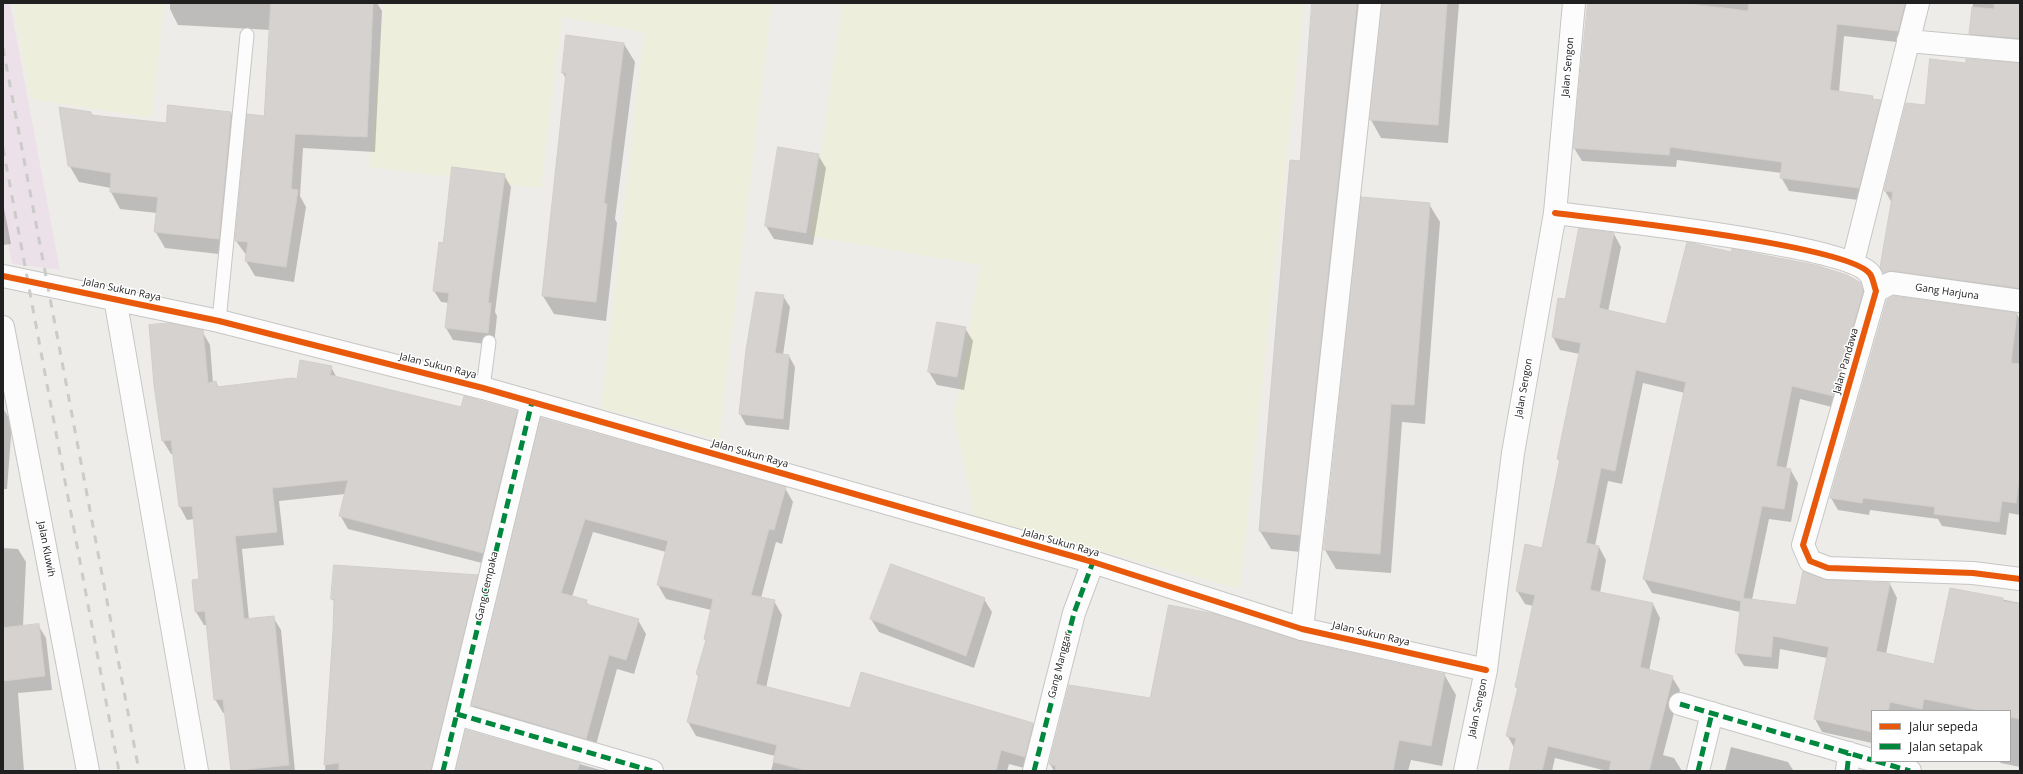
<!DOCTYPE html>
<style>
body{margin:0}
#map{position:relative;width:2023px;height:774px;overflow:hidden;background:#eeece9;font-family:"Open Sans",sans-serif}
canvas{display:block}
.frame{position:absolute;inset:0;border:4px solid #202020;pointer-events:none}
.legend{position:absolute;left:1871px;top:710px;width:140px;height:52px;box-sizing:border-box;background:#fff;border:1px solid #a6a6a6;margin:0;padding:5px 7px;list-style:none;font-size:12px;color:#202020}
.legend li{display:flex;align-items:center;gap:8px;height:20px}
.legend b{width:20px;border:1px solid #a6a6a6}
</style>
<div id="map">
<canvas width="2023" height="774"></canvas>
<div class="frame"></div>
<ul class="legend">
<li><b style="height:5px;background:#e8590c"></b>Jalur sepeda</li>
<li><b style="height:5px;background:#00873e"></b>Jalan setapak</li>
</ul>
</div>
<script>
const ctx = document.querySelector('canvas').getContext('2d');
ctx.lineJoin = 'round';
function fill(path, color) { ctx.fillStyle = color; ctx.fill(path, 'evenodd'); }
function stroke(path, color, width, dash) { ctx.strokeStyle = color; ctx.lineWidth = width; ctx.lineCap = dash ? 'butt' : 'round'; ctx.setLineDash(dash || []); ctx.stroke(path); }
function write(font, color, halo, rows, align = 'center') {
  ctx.font = font + ' "Open Sans",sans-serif'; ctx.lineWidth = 3; ctx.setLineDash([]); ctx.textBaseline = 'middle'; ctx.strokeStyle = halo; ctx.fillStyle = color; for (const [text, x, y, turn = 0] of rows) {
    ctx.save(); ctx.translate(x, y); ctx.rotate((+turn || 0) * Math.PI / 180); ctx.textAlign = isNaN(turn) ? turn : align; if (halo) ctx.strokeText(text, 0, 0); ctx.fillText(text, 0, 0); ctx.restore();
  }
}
const industrial = new Path2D(`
 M3,3h7l50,267 -48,-6 -9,-47z`);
const farmland = new Path2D(`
 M13,3h151l-12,115 -121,-19z
 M384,3h388l-53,437 -118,-32 43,-376 -82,-15 -21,171 -172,-21z
 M842,3h462l-64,586 -266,-73 -20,-101 26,-150 -171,-29z`);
const shadow = new Path2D(`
 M170,3h207l5,8 -7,141 -72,-4 -3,48 6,11 -12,75 -39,-6 -9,-15 1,-5 -11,-15 29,-124 6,-87 -93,-5 -8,-16z
 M1313,3h146l-11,140 -67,-5 -10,-18 12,-112 -8,2 -65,543 -39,-4 -11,-18 41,-369z
 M1589,3h329l-13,40 -61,-7 -5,56 33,4 2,4 6,1 8,13 -22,87 -77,-10 -8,-14 1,-4 -105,-13 -1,7 -94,-6 -8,-13z
 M1973,3h47v48l-43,-4 -7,-13z
 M624,44l11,18 -20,157 2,4 -11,98 -52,-7 -11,-18 23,-217 -3,-6z
 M1967,64h53v236l-128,-14 -11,-20 11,-63 -7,-12 41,-85z
 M91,113l2,3 74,8 64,-11 9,17 -12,125 -63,-7 -10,-17 2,-18 -37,-4 -9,-17v-4l-32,-6 -10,-17z
 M818,155l8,13 -13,77 -39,-6 -8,-13z
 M504,175l7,12 -16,125 2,4 -3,29 -41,-5 -7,-12 3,-25 -8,-1 -7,-11 10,-47z
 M3,203l8,41 -8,1z
 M1429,204l11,18 -15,202 -23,-2 -11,151 -55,-4 -11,-19z
 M1614,234l7,13 -13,65 59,13 193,-41 8,13 -28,112 -40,-10 -14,70h4l8,14 -7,39 -22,-3 -17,81 45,6 30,-25 63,3 7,14 -11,56 49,11 16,-76 69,14v164l-19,-4 -2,-2h11v-50h-138v32l-50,-11 -7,-13 12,-61 -47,-9 -2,20 -34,-3 -8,-13 4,-41 -88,-19 -8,-14 41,-186 -42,-10 -21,101 -14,-3 -13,65 4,1 7,13 -6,33 53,11 7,14 -11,53 23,6 8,13 -17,65 11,3 8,13h-75l-52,-13 -3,13h-42l5,-22 -8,-14 11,-45 -2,-3 17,-81 -8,-2 -8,-13 26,-42 17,-87 -2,-3 22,-105 -20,-4 -7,-13 6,-38 7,1z
 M783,296l7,11 -7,48 6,1 6,11 -6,63 -43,-5 -6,-11z
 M2017,314l3,6v195l-11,-2 -3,22 -64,-9 -4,-7 -68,-9 -1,5 -31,-5 -7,-12z
 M150,326l52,5 8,14 3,38 3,-1 3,6 78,-8 34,-13 6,11 125,30 54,4 8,13 -34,140 -142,-36 -8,-14 5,-21 -66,7 5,44 -42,4 7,71 24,-3 8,13 14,141h-63l-6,-59 -3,1 -8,-14 -8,-74h-3l-8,-13 -3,-31 7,-1 -6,-61 -7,1 -7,-13 -7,-53h-2l-8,-13z
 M965,328l8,13 -9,49 -27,-5 -8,-13z
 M3,408l9,15 -5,66h-4z
 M542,420l243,68 8,14 -11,42 -6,-2 -15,56 13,3 8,14 -16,73 85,21 182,15 8,14 -9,32 -23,-6 -2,7h-236l4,-15 -79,-20 -8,-14 11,-44 -2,-4 9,-32 -1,-3 6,-29 -45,-11 -8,-14 8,-33 -73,-20 -21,65 14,4 3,5 49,14 8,14 -12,40 -17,-5 -23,83 -113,-33 -8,-14z
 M3,548l15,1 8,13 -3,64 15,-1 8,13 6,52 -34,3 6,78h-21z
 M477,576l8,13 -44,182h-116l9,-140 1,-28 -3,-4z
 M984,599l8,13 -18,56 -95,-36 -8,-13z
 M1299,642l145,32 12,21 -14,71 -31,-6 -3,11h-354l-4,-7 101,-65z
 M467,731l137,40h-147z
 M1731,747l57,15 5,8 6,1h-74z`);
const building = new Path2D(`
 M271,3h102l-6,134 -72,-3 -4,55 7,1 -12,77 -41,-6 3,-19 -13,-1 12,-127 17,2z
 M1312,3h45l-57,532 -41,-4 31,-371 10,1z
 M1382,3h65l-9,122 -68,-5z
 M1588,3h95l65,8 1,-8h156l-7,28 -61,-7 -7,66 43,6 -1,3 9,1 -22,88 -79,-10 2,-16 -112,-15 -1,8 -96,-7z
 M1994,3h26v35l-51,-4 3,-27 22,2z
 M566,35l58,8 -20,160 3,1 -11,98 -54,-6 24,-223h-4z
 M1930,59l36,4v-4l54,4v225l-127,-17 -10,2 -3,-6 13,-75 -9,-1 22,-88 19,2z
 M168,105l63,7 -12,127 -65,-7 4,-35 -48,-5 1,-19 -43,-7 -9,-59 32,5v3l75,8z
 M778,147l41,7 -13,79 -41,-7z
 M452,167l53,7 -17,129h3l-3,30 -43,-5 4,-35 -16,-2 6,-49 4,1z
 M1361,197l69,6 -16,202 -23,-1 -11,150 -56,-4z
 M1579,228l35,5 -15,75 67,16 21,-82 44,10 1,-3 83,16 32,10 14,8 2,8 -30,105 -41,-10 -16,80 15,3 -7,40 -22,-3 -19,92 53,7 7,-34 24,9 63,3 -14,68 58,13 16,-76 53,10v3l17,3v115l-10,-2v-6h-27l-59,-12 -2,10 -32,-7 -2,9h-16v21l-58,-13 15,-72 -56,-11 -2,21 -36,-4 6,-52 -98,-22 43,-197 -50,-12 -21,101 -14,-3 -15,75 13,3 -9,44 63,13 -13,64 33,9 -24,95h-40l2,-10 -63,-15 -6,25h-33l7,-33 -10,-2 12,-49h-3l20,-92 -19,-4 9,-47 17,4 18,-89h-3l24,-116 -29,-6 6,-39 7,1z
 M756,292l28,3 -9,58 14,2 -6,64 -44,-5 7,-64z
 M1893,296l124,17 -6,50 9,1v109l-4,30 -14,-2 -3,21 -65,-8 1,-7 -72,-9 -1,5 -32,-5 57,-198z
 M937,322l29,5 -9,50 -29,-5z
 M170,323l33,7 5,53 8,-2 1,6 75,-9 5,1 3,-19 32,6 -2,9 131,32 3,-11 53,15 -34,142 -144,-37 9,-36 -76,8 5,44 -42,4 9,83 30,-3 15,149 -58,6 -8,-72 -9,1 -9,-89 -10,1 -3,-32 7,-1 -7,-73 -13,1 -8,-67 -9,1 -8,-56 -5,-60z
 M541,418l245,69 -12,43 -5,-1 -18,66 24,5 -19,84 94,24 11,-36 172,51 -8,34 -24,-7 -5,21h-187l-36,-9 4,-17 -90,-23 12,-47 -3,-1 10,-34 -2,-1 9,-40 -56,-14 11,-44 -83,-22 -24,74 26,7 -1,4 53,15 -13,41 -17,-5 -23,84 -114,-34z
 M891,564l94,34 -19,58 -96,-37z
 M334,565l144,10 -47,196h-92v-8l-15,2 9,-134 1,-32h-3z
 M1169,605l46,9 84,27 146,33 -14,72 -32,-6 -6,31h-338l1,-5 -7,-2 20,-79 81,13z
 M39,624l6,52 -42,5v-53z
 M466,730l114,33 -3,8h-121z`);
const service = new Path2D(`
 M219,321l28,-286
 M483,388l6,-46`);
const minor = new Path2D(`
 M1908,41l112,10
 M1555,213c47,6 294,32 315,61 3,4 4,12 6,17l-73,254 7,16 18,7 145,5 47,6
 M1853,262l65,-259
 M1876,291l15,-8 129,18
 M115,298l82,473
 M3,327l85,444
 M1302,629l68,-626
 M1680,704l192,56
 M457,714l195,57
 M1876,761l34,10
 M443,771l89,-369
 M1034,771l40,-158 19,-51
 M1698,771l14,-58
 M1847,771l2,-18`);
const tertiary = new Path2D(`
 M3,276l216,45 264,67 610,174 209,67 184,41
 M1465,771l21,-101 27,-217 42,-240 19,-210`);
const rail = new Path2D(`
 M3,48l136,723
 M3,148l116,623`);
const quiet = new Path2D(`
 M1680,704l192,56
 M457,714l195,57
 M1876,761l34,10
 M443,771l89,-369
 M1034,771l40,-158 19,-51
 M1698,771l14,-58
 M1847,771l2,-18`);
const cycleway = new Path2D(`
 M1555,213c47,6 294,32 315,61 3,4 4,12 6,17l-73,254 7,16 18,7 145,5 47,6
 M3,276l216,45 264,67 610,174 209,67 184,41`);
const streetNames = [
 ["Jalan Sengon",1568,67,-85],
 ["Jalan Sukun Raya",122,290,12],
 ["Gang Harjuna",1947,292,8],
 ["Jalan Pandawa",1846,361,-74],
 ["Jalan Sukun Raya",438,366,14],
 ["Jalan Sengon",1524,388,-80],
 ["Jalan Sukun Raya",750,454,16],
 ["Jalan Sukun Raya",1061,543,16],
 ["Jalan Kluwih",46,549,79],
 ["Gang Cempaka",487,586,-77],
 ["Jalan Sukun Raya",1371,634,13],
 ["Gang Manggar",1060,665,-76],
 ["Jalan Sengon",1478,708,-78]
];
fill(industrial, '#ece1e8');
fill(farmland, '#edeedc');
fill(shadow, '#0003');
fill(building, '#d5d2d0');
stroke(building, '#d1ceca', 1);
stroke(service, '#c7c6c5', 15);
stroke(minor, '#c7c6c5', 24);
stroke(tertiary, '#c7c6c5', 24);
stroke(service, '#fcfcfc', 13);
stroke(minor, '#fcfcfc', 22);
stroke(tertiary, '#fcfcfc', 22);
stroke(rail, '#cbcbca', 3, [8, 8]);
stroke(quiet, '#00873e', 5, [10, 5]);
stroke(cycleway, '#e8590c', 6);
write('10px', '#202020', '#fff', streetNames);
</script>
